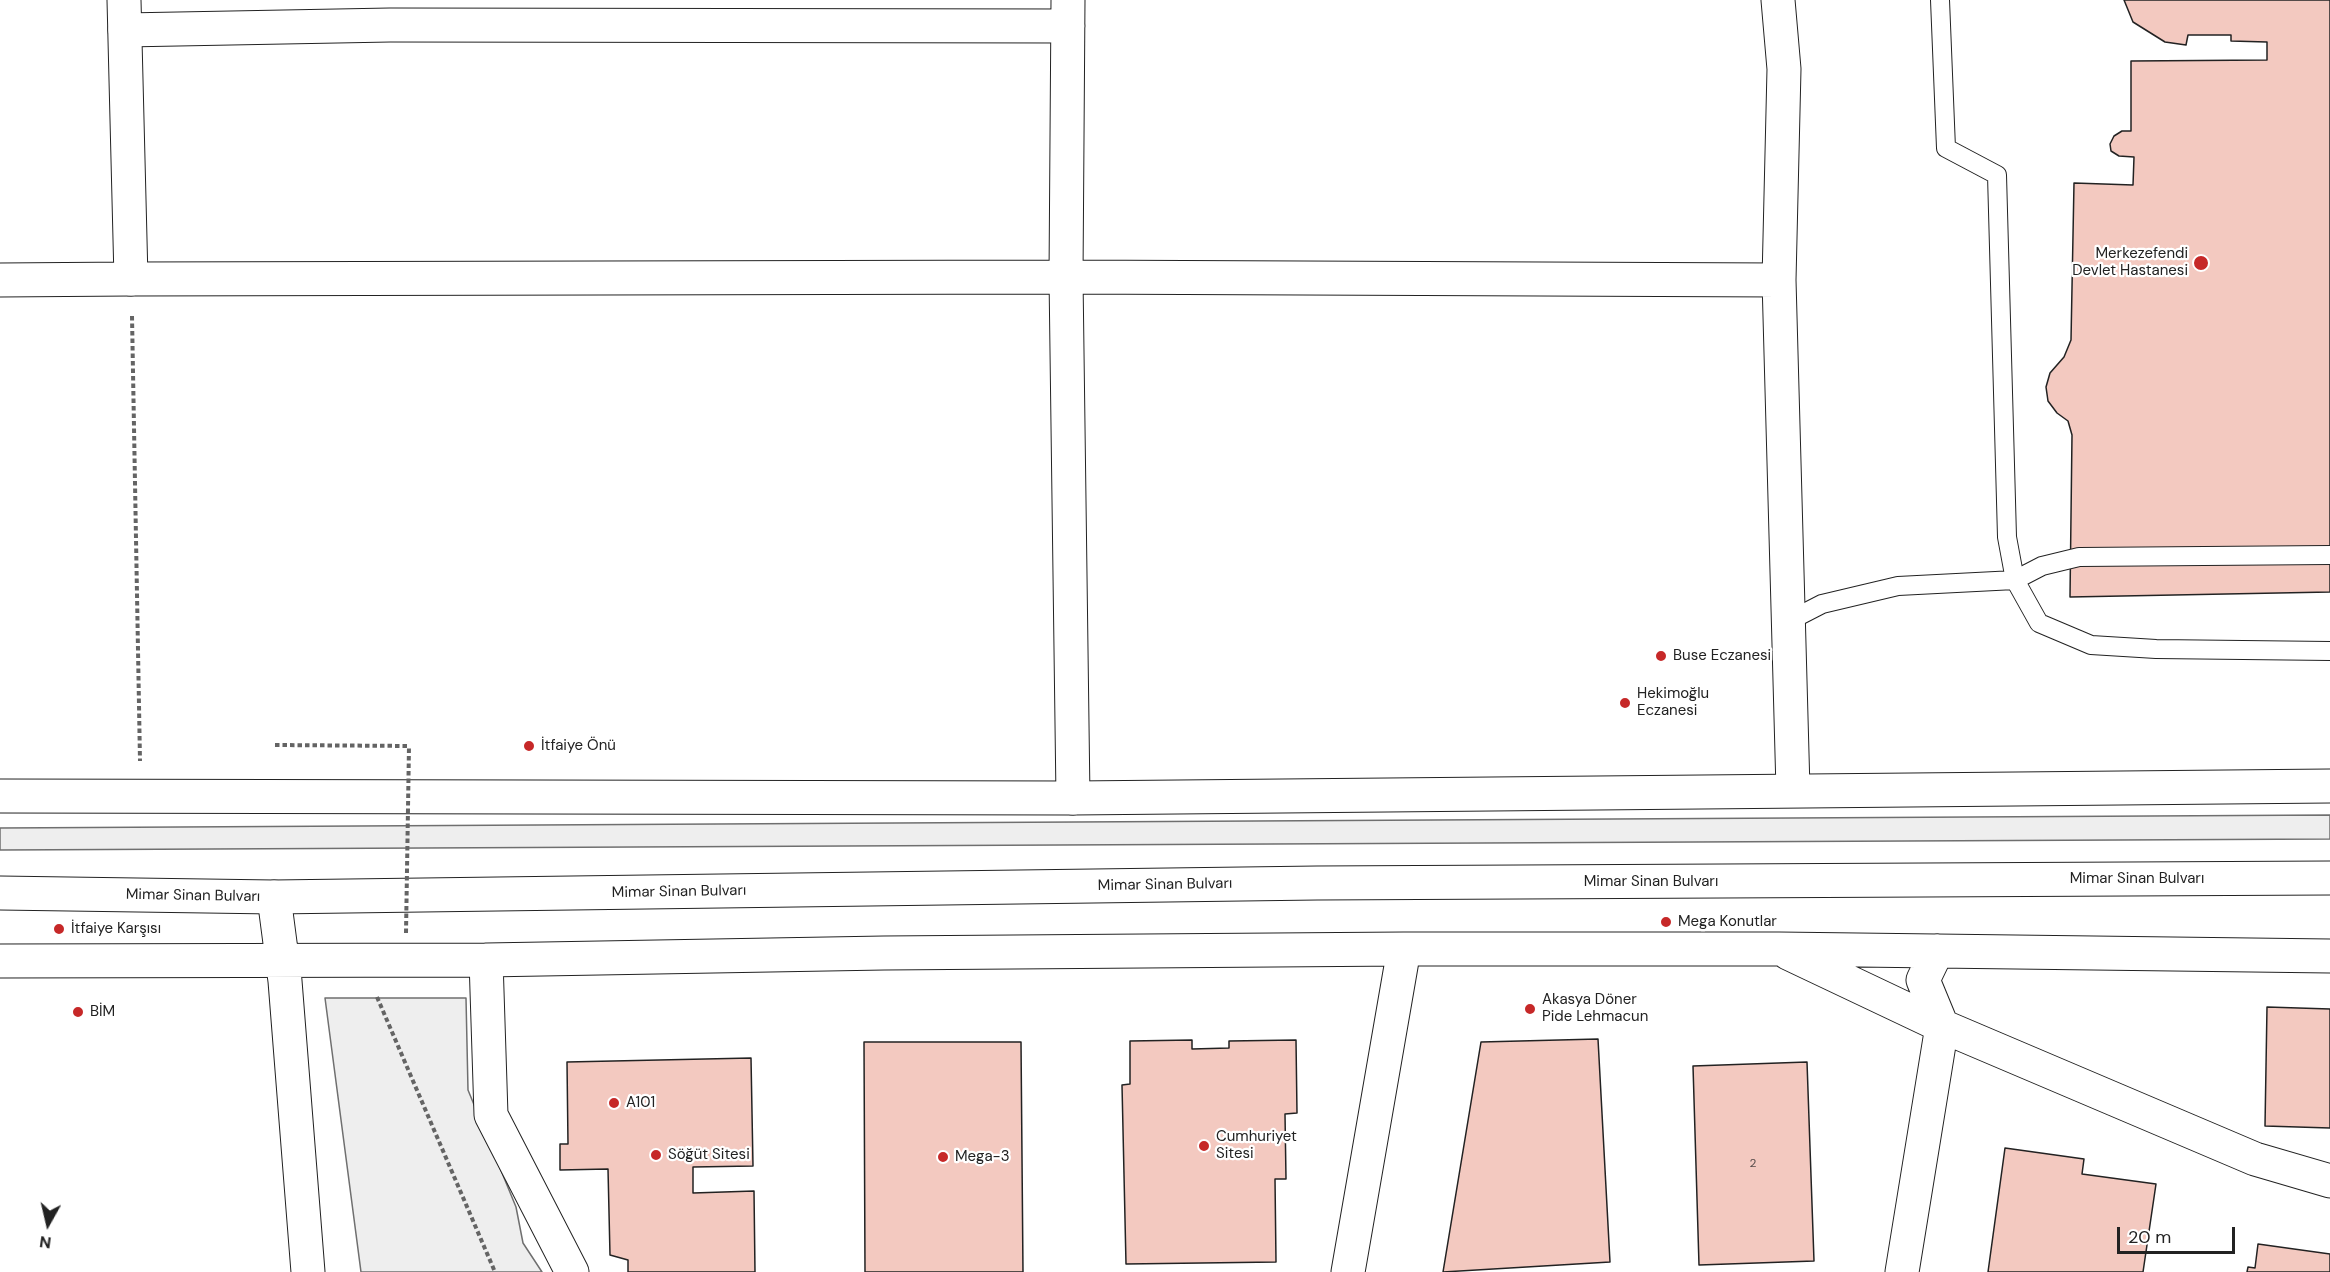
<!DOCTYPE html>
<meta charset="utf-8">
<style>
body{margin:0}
#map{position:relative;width:2330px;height:1272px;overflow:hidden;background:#fff;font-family:"DM Sans",sans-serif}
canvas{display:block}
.north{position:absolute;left:18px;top:1194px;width:60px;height:60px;-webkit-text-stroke:4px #fff;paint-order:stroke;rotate:188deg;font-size:16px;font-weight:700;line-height:24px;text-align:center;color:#222}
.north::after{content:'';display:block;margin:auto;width:21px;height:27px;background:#222;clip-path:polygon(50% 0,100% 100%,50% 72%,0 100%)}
.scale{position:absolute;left:2117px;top:1227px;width:118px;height:27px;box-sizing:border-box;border:3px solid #222;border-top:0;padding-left:8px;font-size:18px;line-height:21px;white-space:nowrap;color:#222;-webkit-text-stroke:4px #fff;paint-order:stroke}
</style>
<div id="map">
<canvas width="2330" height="1272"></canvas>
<div class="north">N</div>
<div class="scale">20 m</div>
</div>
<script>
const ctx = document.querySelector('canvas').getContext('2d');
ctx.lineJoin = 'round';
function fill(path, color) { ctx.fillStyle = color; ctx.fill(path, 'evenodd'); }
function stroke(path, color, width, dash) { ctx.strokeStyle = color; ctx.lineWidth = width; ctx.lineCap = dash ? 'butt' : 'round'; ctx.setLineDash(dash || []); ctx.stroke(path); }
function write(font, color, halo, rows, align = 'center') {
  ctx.font = font + ' "DM Sans",sans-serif'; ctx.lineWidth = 4.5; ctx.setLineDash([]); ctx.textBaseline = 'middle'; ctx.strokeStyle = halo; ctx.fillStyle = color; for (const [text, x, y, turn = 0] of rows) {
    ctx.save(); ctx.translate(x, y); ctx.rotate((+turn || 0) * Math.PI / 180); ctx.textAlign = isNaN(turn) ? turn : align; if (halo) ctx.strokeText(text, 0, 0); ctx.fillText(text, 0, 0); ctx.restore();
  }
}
const green = new Path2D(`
 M2330,815v24l-2330,11v-22z
 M325,998h141l2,92 48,117 7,36 19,29h-181z`);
const building = new Path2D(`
 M2124,0h206v592l-260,5 2,-162 -4,-14 -11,-8 -9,-12 -2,-14 4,-14 14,-16 7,-17 3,-157 59,2 1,-28 -15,-1 -8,-5 -1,-7 4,-8 8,-5h9v-70l136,-1v-18l-36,-1v-6h-43l-2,10 -21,-3 -32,-20z
 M2267,1007l63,2v119l-65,-2z
 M1598,1039l12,223 -167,10 38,-230z
 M1192,1040v9l37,-1v-7l67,-1 1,73 -12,1 1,65h-11l1,83 -150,2 -4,-179 8,-1v-43z
 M864,1042h157l2,230h-158z
 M751,1058l2,108 -60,1v26l61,-2 1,81h-127v-12l-18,-5 -2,-86 -48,1v-26h8l-1,-82z
 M1807,1062l7,199 -115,4 -6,-199z
 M2005,1148l79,11 -2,15 74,10 -13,88h-155z
 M2258,1244l72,10v18h-83l1,-5 7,1z`);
const path = new Path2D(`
 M132,316l8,445
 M275,745l134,1
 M377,997l118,275`);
const service = new Path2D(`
 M1940,0l6,148 51,27 10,362 8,43 24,43 52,22 65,4 174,2
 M1789,621l33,-17 76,-18 117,-6 27,-14 37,-9 251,-2`);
const minor = new Path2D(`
 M1068,0l-2,277 7,521
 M1778,0l6,69 -5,211 14,510
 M125,30l265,-5 678,1
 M131,279l935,-2 713,3
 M274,897l11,84 23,291
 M1788,953l154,73 313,133 75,22
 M486,960l5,155 81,157
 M0,961l486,-1 398,-7 520,-4h375l551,7
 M1348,1272l56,-323
 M1902,1272l40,-246 -19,-46 14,-29`);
const tertiary = new Path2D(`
 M0,280l131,-1 -7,-279`);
const trunk = new Path2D(`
 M0,796l1073,2 1257,-12
 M0,893l274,4 1043,-14 1013,-5`);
const pathBridge = new Path2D(`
 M406,933l3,-187`);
const markers = [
 [2201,263,8,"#c62828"],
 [1661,656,6,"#c62828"],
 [1625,703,6,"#c62828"],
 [529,746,6,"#c62828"],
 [1666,922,6,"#c62828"],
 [59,929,6,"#c62828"],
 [1530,1009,6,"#c62828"],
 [78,1012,6,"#c62828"],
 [614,1103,6,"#c62828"],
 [1204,1146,6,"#c62828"],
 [656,1155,6,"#c62828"],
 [943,1157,6,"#c62828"]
];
const numberNames = [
 ["2",1753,1164]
];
const poiNames = [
 ["Merkezefendi",2188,254,"right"],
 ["Devlet Hastanesi",2188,271,"right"],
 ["Buse Eczanesi",1673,656],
 ["Hekimoğlu",1637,694],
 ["Eczanesi",1637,711],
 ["İtfaiye Önü",541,746],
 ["Mega Konutlar",1678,922],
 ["İtfaiye Karşısı",71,929],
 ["Akasya Döner",1542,1000],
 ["Pide Lehmacun",1542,1017],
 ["BİM",90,1012],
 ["A101",626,1103],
 ["Cumhuriyet",1216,1137],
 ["Sitesi",1216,1154],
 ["Söğüt Sitesi",668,1155],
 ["Mega-3",955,1157]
];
const streetNames = [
 ["Mimar Sinan Bulvarı",2137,879],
 ["Mimar Sinan Bulvarı",1651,882],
 ["Mimar Sinan Bulvarı",1165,885,-1],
 ["Mimar Sinan Bulvarı",679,892,-1],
 ["Mimar Sinan Bulvarı",193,896,1]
];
fill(green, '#eee');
stroke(green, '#6f6f6f', 1.5);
fill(building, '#f3c9c0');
stroke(building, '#222', 1.5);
stroke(service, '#222', 20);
stroke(minor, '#222', 35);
stroke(tertiary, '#222', 35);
stroke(trunk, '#222', 35);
stroke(path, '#646464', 4, [4.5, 3]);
stroke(service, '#fff', 18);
stroke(minor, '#fff', 33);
stroke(tertiary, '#fff', 33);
stroke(trunk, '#fff', 33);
stroke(pathBridge, '#646464', 4, [4.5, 3]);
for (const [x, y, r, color] of markers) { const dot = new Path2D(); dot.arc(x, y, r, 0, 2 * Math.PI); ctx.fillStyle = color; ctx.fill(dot); stroke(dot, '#fff', 2); }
write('12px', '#564c4a', null, numberNames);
write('15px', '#222', '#fff', poiNames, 'left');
write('15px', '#222', '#fff', streetNames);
</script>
